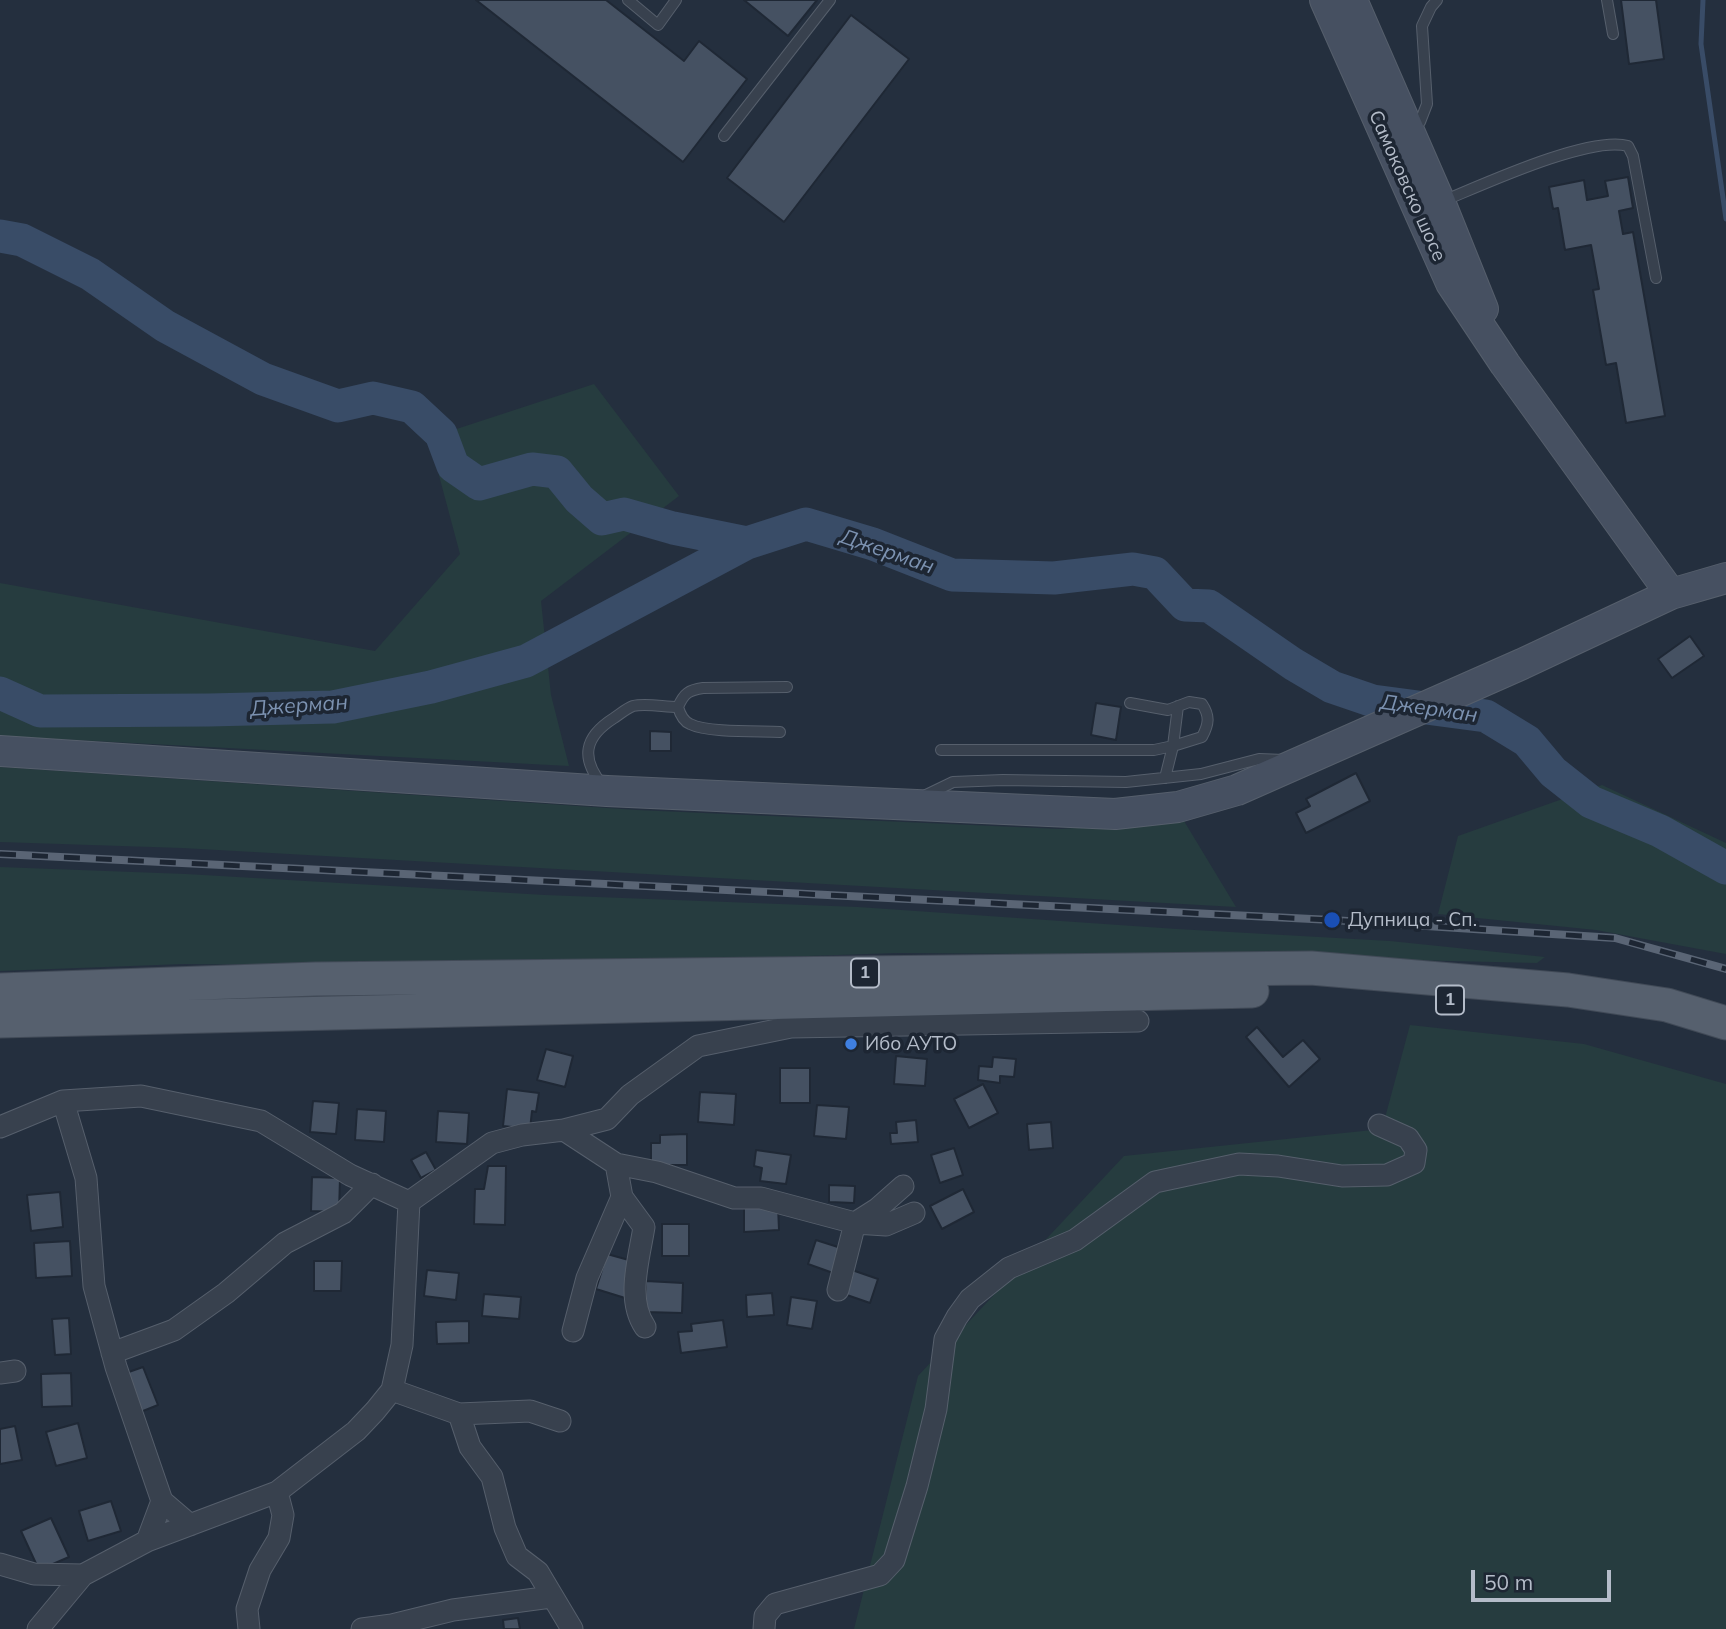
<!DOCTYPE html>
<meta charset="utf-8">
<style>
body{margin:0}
#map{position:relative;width:1726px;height:1629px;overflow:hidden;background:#242f3e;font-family:Mulish,sans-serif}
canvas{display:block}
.scale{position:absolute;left:1471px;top:1570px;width:140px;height:32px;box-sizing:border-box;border:4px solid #b4bcc9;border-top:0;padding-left:9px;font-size:21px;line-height:24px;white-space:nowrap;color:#b4bcc9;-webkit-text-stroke:5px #1d2633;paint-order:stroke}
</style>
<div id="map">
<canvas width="1726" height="1629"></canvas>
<div class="scale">50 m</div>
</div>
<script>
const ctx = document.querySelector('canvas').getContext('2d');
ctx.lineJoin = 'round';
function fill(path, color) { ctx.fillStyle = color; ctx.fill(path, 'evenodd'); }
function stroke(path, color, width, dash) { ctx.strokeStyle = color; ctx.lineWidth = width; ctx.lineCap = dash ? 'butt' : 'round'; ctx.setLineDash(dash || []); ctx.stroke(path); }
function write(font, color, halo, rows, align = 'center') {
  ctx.font = font + ' Mulish,sans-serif'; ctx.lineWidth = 7; ctx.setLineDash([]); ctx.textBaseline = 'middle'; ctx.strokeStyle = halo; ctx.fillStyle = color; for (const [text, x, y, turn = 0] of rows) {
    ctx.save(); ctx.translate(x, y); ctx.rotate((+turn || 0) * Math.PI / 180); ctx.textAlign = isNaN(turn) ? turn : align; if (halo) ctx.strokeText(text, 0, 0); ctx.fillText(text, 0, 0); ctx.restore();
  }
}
const green = new Path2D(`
 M594,384l85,112 -138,105 10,94 18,71 -569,-30v-153l375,68 85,-97 -31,-116z
 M0,767l637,43 423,19 124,-8 52,86 -1054,-59 -182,-6z
 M1602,785l124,58v111l-130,-24 -158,-16 20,-78z
 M0,867l186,7 359,21 313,12 319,22 213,12 155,16 -8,6 -347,-8 -294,-2 -406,14 -307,-3 -183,7z
 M1410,1025l174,19 142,40v545h-872l64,-253 206,-220 258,-27z`);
const stream = new Path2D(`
 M1703,0l-2,44 25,175`);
const river = new Path2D(`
 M0,236l22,4 68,34 75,52 98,53 75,27 35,-8 39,9 29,27 12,32 26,18 53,-15 25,3 22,27 23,20 22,-5 49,14 74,15
 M0,693l40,18 169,-1 124,-3 98,-20 95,-26 221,-118 59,-19 67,20 79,31 102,3 79,-9 22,4 30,32 24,1 84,58 39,23 41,14 113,15 41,25 26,31 38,30 69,29 66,37`);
const building = new Path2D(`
 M476,0h130l78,61 15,-20 48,38 -64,83z
 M744,0h73l-29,36z
 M1621,0h35l8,59 -35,5z
 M851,15l58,44 -125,163 -57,-44z
 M1628,177l5,31 -14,3 4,23 10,-2 32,184 -39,7 -10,-60 -10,2 -13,-75 6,-1 -8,-44 -26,5 -7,-42 -5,1 -4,-22 35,-7 3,20 21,-4 -3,-15z
 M1690,636l14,20 -32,22 -14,-19z
 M1096,703l25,4 -5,33 -25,-5z
 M650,731l21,1v19h-21z
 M1356,773l14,28 -64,32 -10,-20 14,-7 -4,-7z
 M1257,1027l26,30 20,-17 17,19 -31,28 -43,-50z
 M546,1049l27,7 -8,31 -28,-7z
 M896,1056l31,3 -2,27 -31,-2z
 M993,1057l23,2 -2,18 -14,-1v7l-22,-3 1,-14 13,1z
 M780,1068h30v35h-30z
 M983,1084l15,29 -29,15 -15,-29z
 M507,1089l32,4 -3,19 -4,-1 -2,18 -27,-3z
 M700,1092l36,2 -2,31 -36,-3z
 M313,1101l26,2 -3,31 -26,-2z
 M817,1105l32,2 -3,32 -32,-3z
 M357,1109l29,2 -2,31 -29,-2z
 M438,1111l31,2 -2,31 -31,-2z
 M916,1120l2,22 -27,2 -1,-11h7l-1,-11z
 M1051,1122l2,26 -24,2 -2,-26z
 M687,1134v31h-36v-22h9v-8z
 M954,1148l9,27 -23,8 -9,-28z
 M756,1150l35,5 -5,29 -26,-3 2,-13 -8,-2z
 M426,1152l10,18 -15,8 -10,-18z
 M488,1166h18l-1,59 -31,-1 1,-35h9z
 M312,1177l28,1 -1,34 -28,-1z
 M829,1185l26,1 -1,17 -25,-1z
 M963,1189l11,23 -32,17 -12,-23z
 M60,1192l3,35 -32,4 -4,-36z
 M778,1206l1,24 -35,2v-25z
 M662,1224h27v32h-27z
 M816,1240l25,8 -8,25 -25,-9z
 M70,1241l2,35 -36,2 -2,-35z
 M607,1254l29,8 -11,36 -29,-9z
 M314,1261h28l-1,30h-27z
 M427,1270l32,3 -3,27 -32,-4z
 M852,1270l26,9 -8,24 -26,-9z
 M646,1281l37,2 -1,30 -37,-1z
 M772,1293l2,22 -27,2 -1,-22z
 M484,1294l37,3 -2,22 -37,-3z
 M791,1297l26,4 -5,28 -25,-4z
 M69,1318l2,36 -16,1 -3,-36z
 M723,1320l4,27 -46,6 -3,-21 14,-1 -1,-7z
 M469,1321v22l-32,1 -1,-22z
 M143,1367l15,38 -20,8 -15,-39z
 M71,1373l1,33 -30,1 -1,-33z
 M78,1423l9,35 -31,8 -10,-34z
 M15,1426l7,34 -22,4v-35z
 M111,1501l10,30 -33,10 -9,-30z
 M51,1518l18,39 -30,13 -18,-39z
 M518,1618l2,11h-16l-1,-9z`);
const lane = new Path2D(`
 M628,0l30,25 18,-25
 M1607,0l6,34
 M1411,128l9,-6 7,-18 -5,-78 9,-19 6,-7
 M724,136l106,-136
 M1443,201c39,-16 147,-66 185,-55l5,10 23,122
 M1130,703l38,7 21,-8 13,2c8,12 7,20 0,33l-29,9 -8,32
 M678,707c2,7 5,14 12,17 18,9 68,7 90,8
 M941,750h213l19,-4 5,-40
 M603,786c-23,-28 -19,-49 11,-68 6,-4 13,-10 19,-12 13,-3 31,1 45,1 6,-14 11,-17 25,-19l84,-1
 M924,796l29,-14 50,-2 123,2 75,-8 58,-15 25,1`);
const street = new Path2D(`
 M63,1101l23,77 8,108 22,81 46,134
 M0,1127l63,-26 78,-5 120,25 89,54 59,27 83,-59 30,-8 42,-5 43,-11 23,-24 68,-49 93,-19 347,-6
 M564,1130l52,34 41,8 77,26h27l94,25 31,2 28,-12
 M622,1197l22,30c-5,32 -18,72 1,100
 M838,1290l17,-67 22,-14 26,-23
 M573,1331l14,-53 35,-81 -6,-33
 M112,1353l62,-23 52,-37 59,-50 58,-30 29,-29
 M0,1373l15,-2
 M392,1390l67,24 11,33 22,30 13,51 12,28 21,16 34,57
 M459,1414l71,-3 30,10
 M147,1541l15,-40 28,24
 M0,1564l34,10 49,1
 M38,1629l45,-54 64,-34 130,-49 79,-61 19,-20 17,-21 10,-45 7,-143
 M249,1629l-2,-20 13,-39 19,-32 4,-23 -6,-23
 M362,1629l30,-4 61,-15 98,-13
 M764,1629l1,-13 10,-12 105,-29 14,-15 23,-74 19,-77 9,-70 12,-22 13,-18 39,-31 66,-28 80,-58 84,-18 39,2 64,10 45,-1 27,-12 2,-13 -8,-12 -29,-13`);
const secondary = new Path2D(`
 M1325,0l126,283 54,81 166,230
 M1352,0l88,202 43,107
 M0,751l607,40 508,23 63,-7 59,-17 285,-126 149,-70 55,-16`);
const primary = new Path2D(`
 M0,990l316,-11 995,-11 257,22 99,15 59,18
 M0,1021l1252,-30`);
const rail = new Path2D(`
 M0,854l1332,66 283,18 111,31`);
const markers = [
 [1332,920,9,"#1a4fb4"],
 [851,1044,7,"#3f7fe0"]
];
const shields = [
 [865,973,28],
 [1450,1000,28]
];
const shieldNames = [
 ["1",865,973],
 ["1",1450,1000]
];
const streetNames = [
 ["Самоковско шосе",1407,186,66]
];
const poiNames = [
 ["Дупница - Сп.",1348,920],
 ["Ибо АУТО",865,1044]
];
const waterNames = [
 ["Джерман",887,552,19],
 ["Джерман",299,706,-4],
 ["Джерман",1429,709,8]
];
fill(green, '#263c3f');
stroke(stream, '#394c67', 5);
stroke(river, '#394c67', 33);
fill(building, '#455162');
stroke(building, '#1f2835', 2);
stroke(lane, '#565f6c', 12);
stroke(street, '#565f6c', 23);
stroke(secondary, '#565f6c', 32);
stroke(primary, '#414a57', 35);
stroke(lane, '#38414e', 10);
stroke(street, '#38414e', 21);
stroke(secondary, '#465061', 30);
stroke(primary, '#56606e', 33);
stroke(rail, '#5a6575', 8);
stroke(rail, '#1d2633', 5, [16]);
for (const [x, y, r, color] of markers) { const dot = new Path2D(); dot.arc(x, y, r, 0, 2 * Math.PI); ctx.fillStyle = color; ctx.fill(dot); stroke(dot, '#1d2633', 2.5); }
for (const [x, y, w] of shields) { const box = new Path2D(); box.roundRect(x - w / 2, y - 14.5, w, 29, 5); ctx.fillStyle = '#1d2633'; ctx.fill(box); stroke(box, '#b4bcc9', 2); }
write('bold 18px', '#b4bcc9', null, shieldNames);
write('19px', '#b4bcc9', '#1d2633', streetNames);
write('19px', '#b4bcc9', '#1d2633', poiNames, 'left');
write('italic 21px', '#7c92b1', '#1d2633', waterNames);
</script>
